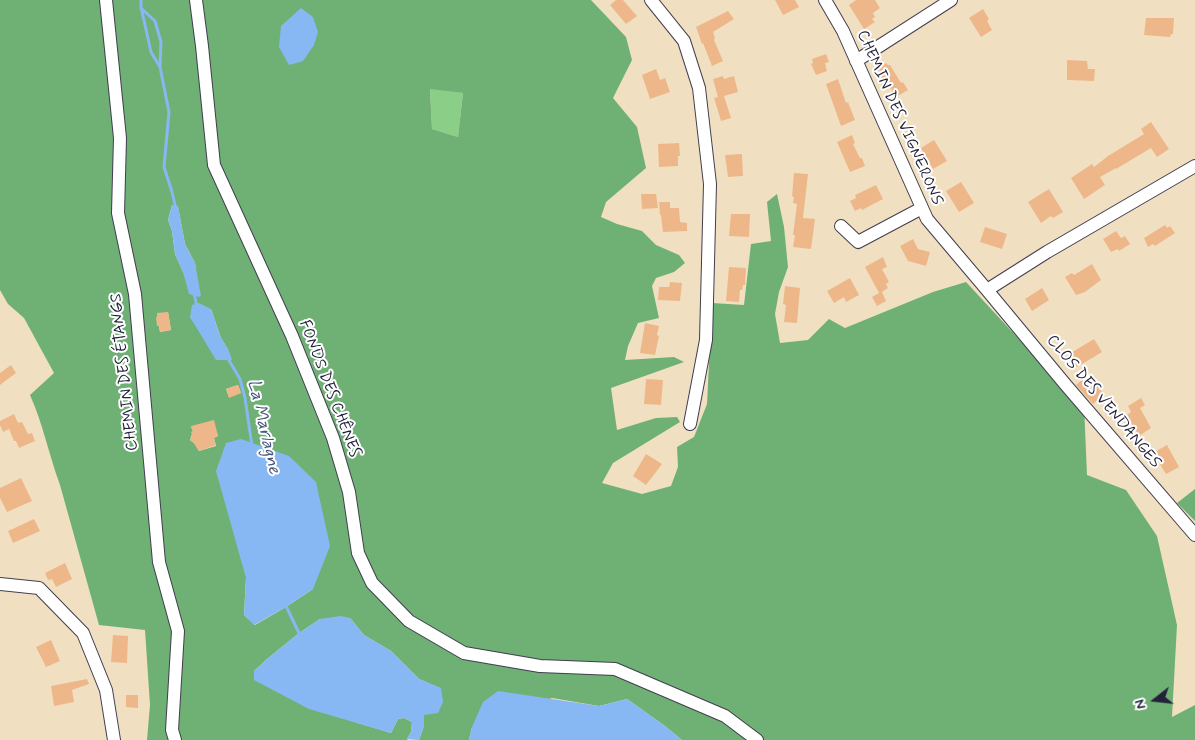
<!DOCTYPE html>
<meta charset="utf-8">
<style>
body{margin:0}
#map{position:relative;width:1195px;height:740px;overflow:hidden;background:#f0e0c1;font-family:Mynerve,sans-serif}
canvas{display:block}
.north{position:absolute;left:1130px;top:675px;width:50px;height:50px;-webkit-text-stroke:4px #fff;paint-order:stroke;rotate:254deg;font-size:14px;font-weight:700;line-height:20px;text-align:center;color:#22223b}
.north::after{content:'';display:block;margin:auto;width:18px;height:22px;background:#22223b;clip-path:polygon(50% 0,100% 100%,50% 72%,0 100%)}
</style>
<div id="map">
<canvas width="1195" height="740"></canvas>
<div class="north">N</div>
</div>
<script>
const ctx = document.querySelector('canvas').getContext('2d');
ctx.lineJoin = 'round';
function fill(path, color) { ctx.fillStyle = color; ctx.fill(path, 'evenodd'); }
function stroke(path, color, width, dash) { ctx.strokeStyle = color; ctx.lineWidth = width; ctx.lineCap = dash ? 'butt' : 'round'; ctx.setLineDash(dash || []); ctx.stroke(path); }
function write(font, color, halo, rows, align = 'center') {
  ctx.font = font + ' Mynerve,sans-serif'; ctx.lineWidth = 4; ctx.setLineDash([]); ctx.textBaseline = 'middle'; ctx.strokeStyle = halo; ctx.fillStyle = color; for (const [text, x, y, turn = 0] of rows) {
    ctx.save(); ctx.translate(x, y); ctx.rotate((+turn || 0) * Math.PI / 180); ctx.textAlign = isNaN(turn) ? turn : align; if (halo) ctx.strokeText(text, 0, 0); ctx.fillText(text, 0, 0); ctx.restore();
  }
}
const green = new Path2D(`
 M430,88l33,5 -5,44 -26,-8z`);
const forest = new Path2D(`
 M0,0h591l35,37 6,23 -19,38 24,29 9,41 -40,34 -5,15 16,7 25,7 14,14 23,10 6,8 -11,9 -18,6 -4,8 7,32 -21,5 -10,23 -3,14 49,-3 10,5 -73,26 6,42 39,-12 21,-1 3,5 -67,41 -11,20 40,11 29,-8 7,-19 -1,-20 17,-10 13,-33 5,-101 32,2 7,-61 20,-3 -4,-39 10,-8 7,33 4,40 -9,25 -4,22 5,29 28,-3 21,-21 16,9 88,-36 33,-10 64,69 54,54 3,70 39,15 31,46 20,89 -5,92 23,-12v35h-513l-17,-14 -38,-27 -28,7 -47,-8 -80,29 -3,13h-50l5,-14v-11l16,-27 -21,-9 -28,-28 -27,-16 -14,-17 -30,1 -21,14 -32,26 -13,12 55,37 82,25 7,-14 6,-1 8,4 -1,10 -4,7 1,1h-261l3,-35 -5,-75 -46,-5 -39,-140c-11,-30 -17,-61 -30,-90l24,-22 -30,-55 -16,-14 -8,-14zM430,89l33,4 -5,44 -26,-8zM172,205l6,2 7,37 10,19 2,15 -14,-6 -8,-18 -3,-23 -4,-11zM211,309l10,29 8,13 -33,-26 -6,-8zM168,312l3,18 -11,2 -3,-15zM238,385l3,8 -12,4 -3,-8zM191,427l27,7v2l-4,2 2,8 -17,5 -5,-8 -4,-3 3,-9zM246,578l67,11 -27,18 -31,18 -11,-10z
 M1195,489v32l-18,-18z`);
const water = new Path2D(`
 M301,8l12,9 5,15 -4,13 -11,16 -14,4 -10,-18 2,-21z
 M172,205l6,1 7,38 10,19 6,33 -2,1 -10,-3 -6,-22 -8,-18 -3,-23 -4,-11z
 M199,303l12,6 10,29 8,13 3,9h-16l-26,-43 2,-12z
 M241,439l48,17 27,26 14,64 -17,43 -27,18 -32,18 -10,-10 2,-37 -30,-107 10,-28z
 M341,616l9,2 14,17 27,16 28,28 22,9 2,14 -5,11 -14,2v11l-5,14 -12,-1 4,-7 1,-10 -8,-4 -6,1 -7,14 -82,-24 -55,-29v-9l13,-12 32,-26 21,-14z
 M498,691l101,15 28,-7 38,27 17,14h-213l3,-13 11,-25z`);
const stream = new Path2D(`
 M141,0v7l10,45 9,15 9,45 -5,55 8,25 4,17
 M142,9l13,12 6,21 -1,24
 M194,293l3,14
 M227,357l13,22 5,19 7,48
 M285,604l14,29 4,2`);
const building = new Path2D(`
 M616,0h7l14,16 -11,8 -16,-19z
 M775,0h20l4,7 -16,8z
 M856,0h19l5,8 -7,5 2,4 -3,2 3,3 -11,7 -15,-24z
 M983,9l6,10 -2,2 5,9 -11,7 -12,-19z
 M728,11l6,8 -21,13 2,6 -1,2 9,21 -11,5 -9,-23 -1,1 -6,-17z
 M1146,18h28l-1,16h-2l-1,3 -26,-2z
 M826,54l3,8 -4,1 2,8 -11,4 -5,-11 2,-1 -1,-4z
 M1067,60l20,1 1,8h7l-1,12 -27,-1z
 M886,63l2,2h2l11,18 2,-1 5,8 -12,7 -8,-13 -2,2 -2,-3 -2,2 -6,-8 5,-4 -3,-5z
 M656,69l4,11 5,-2 5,14 -20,7 -8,-24z
 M723,76l1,3 10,-3 4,16 -14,4 7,22 -10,3 -7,-23 4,-1 -5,-18z
 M838,79l8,24 2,-1 7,18 -14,6 -15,-42z
 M1151,122l18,27 -12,8 -6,-9 -35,21v-1l-16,9 5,8 -21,14 -13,-21 21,-14 2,3 14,-11 36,-22 -3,-5z
 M852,135l3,8 -2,1 7,14h2l3,8 -15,6 -13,-30z
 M934,140l13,21 -14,8 -12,-21z
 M679,143l1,13h-2v10l-19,1 -1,-23z
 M742,154l1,22 -15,1 -3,-22z
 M794,173l14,1 -5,44 12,1 -4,30 -18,-2 2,-12h-2l4,-31 -4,-1 1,-6 -2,-1z
 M961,182l13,21 -15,9 -13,-21z
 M876,185l7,14 -21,11 -1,-2 -6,3 -5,-10 6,-3 -1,-3z
 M1049,189l14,23 -10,6 -2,-2 -10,7 -13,-21z
 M641,194h15l2,14 -16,1z
 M659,202h11v6h9l1,14 7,1v8l-24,1 -2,-17h-1z
 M731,214h19l-1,23 -20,-1z
 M1165,225l2,3 3,-2 5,7 -20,13 -2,-2 -5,3 -4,-9z
 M985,227l22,7 -5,15 -22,-7z
 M1116,231l5,7 4,-2 5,8 -11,7 -1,-2 -7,3 -8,-13z
 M913,239l5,10 12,3 -4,14 -18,-5 -8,-15z
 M883,257l4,10 -5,2 7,13 -3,2 2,4 -6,4 4,9 -9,5 -5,-9 7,-4 -14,-26z
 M1092,264l9,16 -16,12 -9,3 -11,-18 7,-4 2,2z
 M729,267l17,1 -1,17h-2l-1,5h-2l-1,12 -13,-1z
 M850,278l9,17 -13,7 -2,-5 -10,6 -7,-12z
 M670,282l12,1 -2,18 -22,-1 1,-13h10z
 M785,286l15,2 -3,35 -13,-1 2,-17 -3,-1z
 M1042,288l7,12 -17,11 -7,-12z
 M168,312l3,18 -11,2 -1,-6h-2l-1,-9h1v-4z
 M645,323l14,3 -2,9 2,1 -4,19 -15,-2z
 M1094,339l8,13 -25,15 -8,-13z
 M11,365l5,8 -16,12v-12z
 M646,379l17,1 -2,25 -17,-1z
 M1082,380l8,8 5,-4 9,10 -11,10 -17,-19z
 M238,385l3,8 -12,5 -3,-9z
 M1141,398l4,7 -5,3 11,20 -12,8 -12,-21 4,-3 -3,-6z
 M14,414l4,9 4,-1 6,12 4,-1 3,8 -16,7 -3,-7h-2l-5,-12 -6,3 -3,-7v-4z
 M214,420l4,16 -4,2 2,7 -17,6 -5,-8 -4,-3 2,-5 -1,-3 2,-1 -2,-5z
 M1167,445l12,22 -13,7 -13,-21z
 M646,454l16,10 -16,21 -13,-9z
 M21,478l11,23 -25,11 -7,-14v-10z
 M34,519l6,12 -27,12 -5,-12z
 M65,563l7,16 -16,8 -4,-8 -4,1 -3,-7z
 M113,635l15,1 -1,27 -16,-1z
 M51,640l9,21 -14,6 -10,-20z
 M87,679l2,5 -17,6 2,12 -20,4 -3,-20z
 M126,695h12v13l-12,-1z`);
const minor = new Path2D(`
 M106,0l14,138 -2,75 17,81 24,268 19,69 -6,99 3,10
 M196,0l6,46 12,119 78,171 41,102 16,54 9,61 14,30 37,38 55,32 76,13 75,3 110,47 32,24
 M651,0l33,41 15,47 11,96 -4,156 -16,84
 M825,0l18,31 84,188 60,71 60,-38 148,-86
 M856,61l95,-61
 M841,226l17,16 64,-34
 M987,290l78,94 130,151
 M0,584l39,4 44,45 23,57 8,50`);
const streetNames = [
 ["CHEMIN DES VIGNERONS",899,118,66],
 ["CHEMIN DES ÉTANGS",125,372,-96],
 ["FONDS DES CHÊNES",329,389,69],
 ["CLOS DES VENDANGES",1103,402,50]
];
const waterNames = [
 ["La Marlagne",263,427,77]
];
fill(green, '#8ace87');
fill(forest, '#6fb174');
fill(water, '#88b8f3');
stroke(stream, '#88b8f3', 3);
fill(building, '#eeb78a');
stroke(minor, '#413e4f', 14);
stroke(minor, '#fff', 12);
write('16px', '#22223b', '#fff', streetNames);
write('italic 18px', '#46567b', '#fff', waterNames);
</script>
